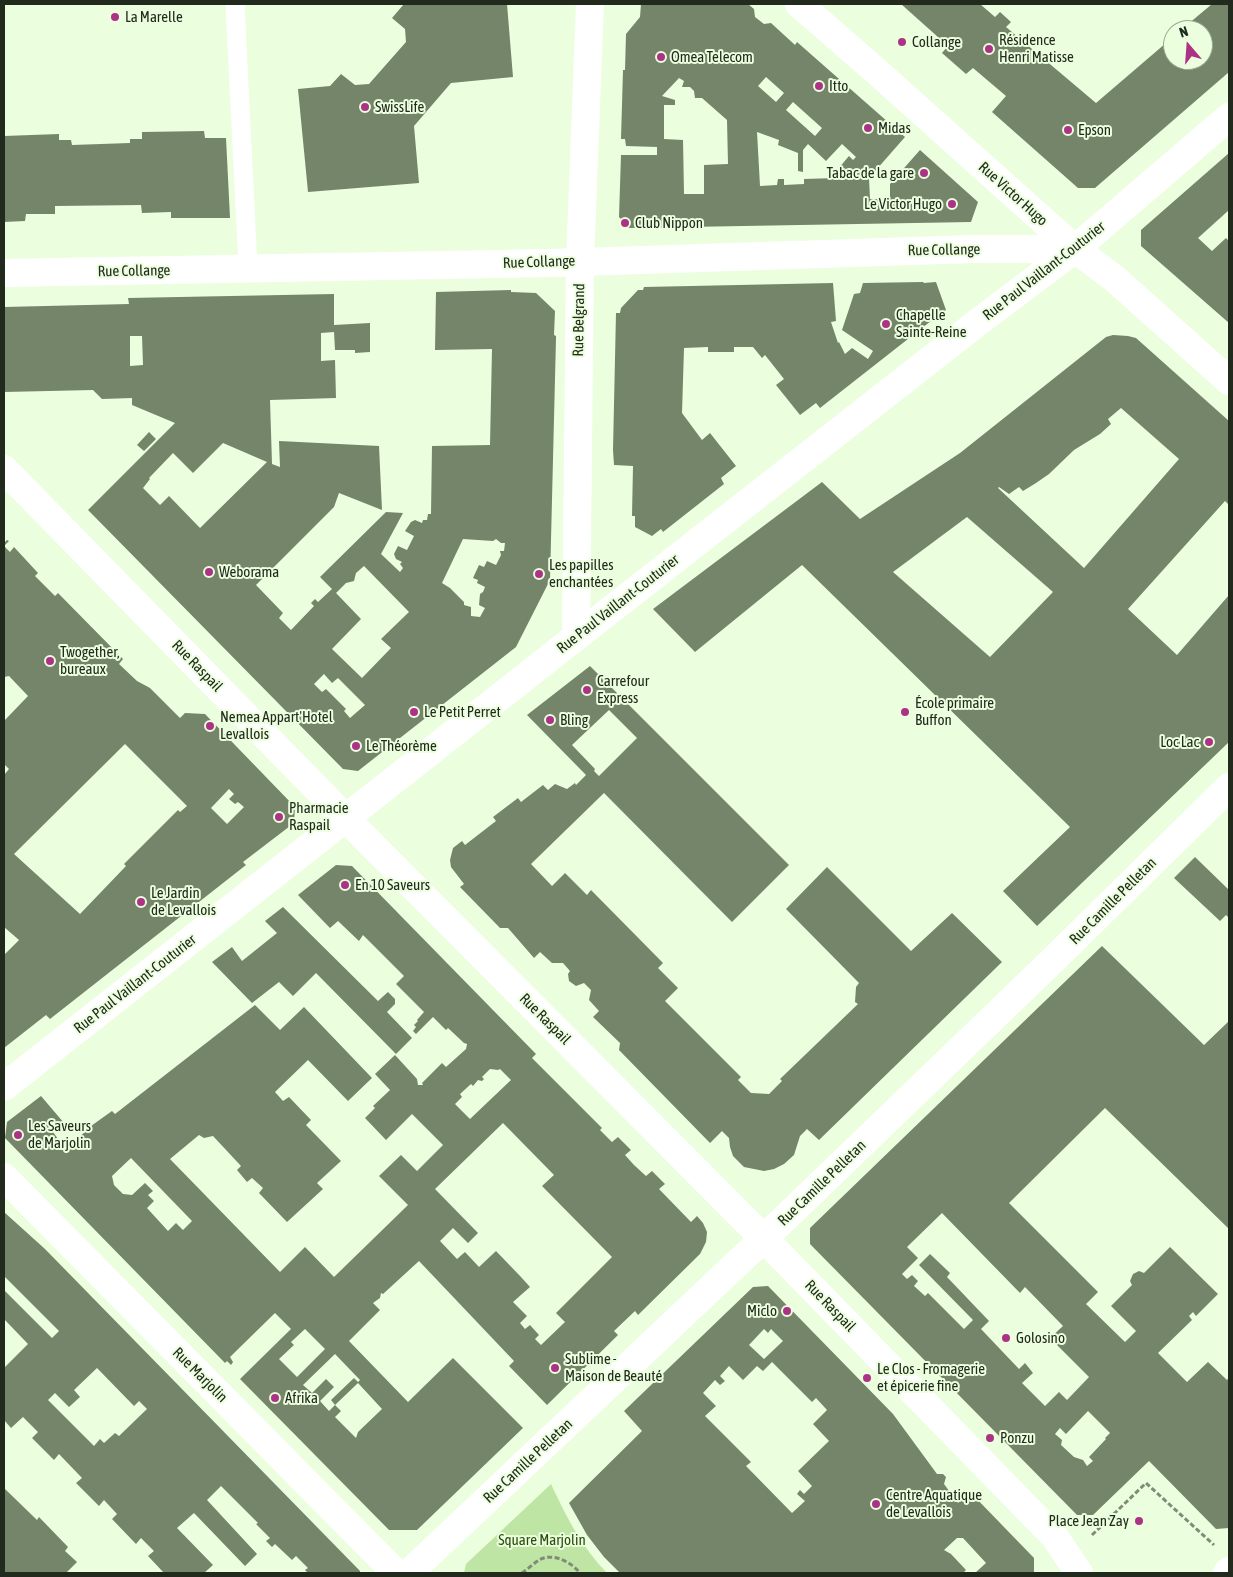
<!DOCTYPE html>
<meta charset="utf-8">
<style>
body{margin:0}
#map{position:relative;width:1233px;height:1577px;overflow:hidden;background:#ebfede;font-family:"Asap Condensed",sans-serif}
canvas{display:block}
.frame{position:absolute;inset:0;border:5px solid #22291d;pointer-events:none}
.north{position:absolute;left:1163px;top:20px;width:50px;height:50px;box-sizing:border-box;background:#ebfede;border:1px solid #9ba991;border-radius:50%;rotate:342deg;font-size:14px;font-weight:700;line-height:20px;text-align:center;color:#22291d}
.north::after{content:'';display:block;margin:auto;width:18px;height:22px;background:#ac3286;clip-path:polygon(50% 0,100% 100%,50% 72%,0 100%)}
</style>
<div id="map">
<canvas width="1233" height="1577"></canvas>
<div class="frame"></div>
<div class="north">N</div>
</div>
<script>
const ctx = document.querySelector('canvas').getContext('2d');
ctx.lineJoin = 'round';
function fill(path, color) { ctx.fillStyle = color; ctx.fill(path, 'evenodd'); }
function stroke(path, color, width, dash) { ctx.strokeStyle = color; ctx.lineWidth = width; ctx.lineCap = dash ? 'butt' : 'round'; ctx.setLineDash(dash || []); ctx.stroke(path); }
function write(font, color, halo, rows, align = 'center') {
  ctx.font = font + ' "Asap Condensed",sans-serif'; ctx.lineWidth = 4; ctx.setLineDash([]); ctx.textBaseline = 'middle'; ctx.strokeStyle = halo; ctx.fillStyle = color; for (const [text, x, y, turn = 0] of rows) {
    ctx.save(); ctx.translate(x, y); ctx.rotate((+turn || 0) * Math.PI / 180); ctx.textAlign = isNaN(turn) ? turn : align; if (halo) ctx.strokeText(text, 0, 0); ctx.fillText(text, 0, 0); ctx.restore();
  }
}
const green = new Path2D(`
 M551,1484c15,32 31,64 56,89h-143l2,-9z`);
const building = new Path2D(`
 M404,4h103l6,73 -62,6 -37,43 5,57 -111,9 -10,-103 32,-3 11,-12 14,11 14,-1 37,-42 -1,-13 -13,-11z
 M641,4h107l6,5 1,8 9,7 7,-1 24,22 2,-3 108,95 -36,41 1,21h20v-15l30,-34 58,52 -7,20 -342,6 -10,-11 2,-62h36v-8l-31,-1 -1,-7h-4l2,-69h2l1,-36 14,-17zM766,77l18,16 -8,9 -18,-16zM679,78l5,3 -2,6h8l4,4 1,7h7l25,22 1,44 -24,1v29h-20l-1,-54 -19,-1v-34h11v-5l-13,-4zM793,102l29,26 -7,8 -29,-26zM757,132l22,8 -1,5 20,8v18l5,1v-22l5,-6 18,17 16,-17 14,13 -3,3 -4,-4 -11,13 4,4 -5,5 -33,1v5l-20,1v-6h-6l-1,6 -17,1z
 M901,4h79l15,13 5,-5 11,10 -5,5 90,76 77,-66v23h30v-30h-22l31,-26h17v68l-134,116h-17l-86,-76 14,-16 -33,-28 -7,6 -24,-21 6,-7z
 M204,131l1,7h21l4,80h-59v-6l-29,1 -1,-8 -86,1v8h-29l-1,7 -21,1v-86l55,-2v6h12l1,5 58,-2v-4h12v-7z
 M1229,153v57l-31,28 14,13 14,-13 3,3v82l-88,-77v-16z
 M923,282l1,1 12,-1 10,28 -11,7h1l-116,91 -4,-5 -16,12 -24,-30 8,-6 -19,-24 -3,3 -9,-11h-19v5h-26v-5l-24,1 -2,65 20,27 8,-7 26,33 -15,12 3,6 -61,48 -2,-3 -9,7 -17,-9v-11h-3l1,-50 -19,-1 -1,-15 3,-137h4l1,-5 17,-18h5l1,-3 189,-4 3,38 -5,1 7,21 1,-1 6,12 7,-6 16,11 5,-8 -31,-21 12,-36 6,-1 3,-10z
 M511,290v2l25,1 19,18 -1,24 2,1v2l-6,242 -34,67 -158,124 -15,-2 -255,-259 87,-87 -43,-18v-7l-30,1 -9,-9 -89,2v-85l125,-3 -1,-6 206,-4v31l36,-2v29l-15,1v-3h-20l-1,-18 -13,1v28l14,-1 1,38 -66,2 2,64 8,3 -1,-26 100,5 3,64 -43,-17 -5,14 -78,78 27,28 -4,5 12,12 23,-24 -3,-3 4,-4 3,3 14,-13 -12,-12 66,-65 17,1 -22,41 19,18 3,-4 -3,-4 2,-2 -6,-3 -2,-5 4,-8 9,4 7,-14 -9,-5 6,-9 4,-2 7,3 1,-3h4l1,-6h3l1,-68 58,-1 2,-96 -57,1 1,-58zM130,336h12l1,29 -13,1zM223,443l44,19 -67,66 -31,-32 -9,9 -17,-17 7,-9 -1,-1 24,-25 20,20zM463,539l30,2 3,-2 5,4h4l-1,8h-4l1,4 -5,10 -9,-4 -3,6 -5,-2 -6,13 5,2 -1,3 8,4 -2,5 -3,2 -1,11 6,3 -5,9 -9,-1v-9l-7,-2v-3l-14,-14 -8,-5zM364,566l45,46 -28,27 10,9 -29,30 -30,-29 29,-30 -25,-26 10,-10 8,-2 2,-8zM324,674l8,9 6,-5 27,27 -15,13 -6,-7 2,-2 -20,-20 -4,3 -8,-8z
 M1113,335l15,1 8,2 93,83v84l-4,-4 -97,108 49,46 52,-60v147l-192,184 -34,-35 67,-64 -268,-262 -107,87 -42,-43 169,-127 38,37 100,-66 146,-116zM1121,408l58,51 -95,109 -86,-80 1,-1 10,7 10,-7 4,4 13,-8 13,-9 25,-24 26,-16 11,-10 -3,-5zM967,517l86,75 -63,65 -97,-85z
 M149,432l7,7 -12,12 -7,-6z
 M7,540l2,1 -5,5 6,6 4,-5 24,26 -3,3 20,20 3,-3 65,66 -4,5 18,17 13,7 30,30 5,-5 20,1 90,93 -1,16 -51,39 3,3 -196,154 -4,-4 -42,33v-93l15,-15 -15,-13v-152l5,-6 -5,-5v-43l24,-25 -19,-20 -5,1v-134zM125,744l62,62 -7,6 -2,-2 -54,54 2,2 -46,48 -66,-60zM229,789l5,5 -5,5 6,5 3,-2 6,5 -17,17 -16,-16z
 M590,666l199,199 -57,57 -128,-129 -73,71 21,22 13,-13 22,22 4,-5 72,73 -5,5 20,20 -13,13 76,76 -3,3 13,13 18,1 13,-13 -2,-2 78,-75 -3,-2 1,-15 3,-4 -73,-74 41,-42 84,84 41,-38 50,49 -183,178 -12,-11 -7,7 -6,19 -10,9 -10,5 -10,2 -20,-4 -11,-11 -3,-9 -1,-9 -7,-7 -12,12 -91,-93 1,-7 -27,-26 6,-6 -10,-11 2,-10 -7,-7 -8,3 -7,-5 -1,-7 2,-3 -7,-8h-11l-12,-11 -6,6 -26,-30h-8l-40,-41 4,-3 -13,-17 -1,-7 3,-12 9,-7 3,4 31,-24 -3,-4 25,-19 3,4 22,-17 5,5 7,-6 12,5 8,-6 1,2 10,-10 -59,-60zM609,710l28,28 -38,38 -5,-5 1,-2 -23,-24z
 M1195,857l34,33v28l-3,-3 -6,6 -46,-43z
 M336,865l16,1 184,188 -4,4 70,70 -2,2 12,12 6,-5 13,13 -6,5 9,10 12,11 6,-5 13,13 -6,5 32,33 6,-6 6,7 4,9 -1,10 -6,12 -62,61 -3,-4 -21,20 4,4 -71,70 -38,-39 5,-5 -95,-100 -36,33 -2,-1 -1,5 -7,5 7,7 -31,31 59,61 45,-44 70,70 -106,102h-28l-149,-151 51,-50 -16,-16 -45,44 3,5 -2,3 -4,-4 -2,2 -220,-225 2,-16 34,-26 23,27 -11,9 13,18 25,-24 21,-15 3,3 140,-109 25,25 24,-23 68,71 -24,23 -40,-41 -33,32 8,9 6,-4 22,23 -5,5 35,36 -24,22 6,6 -36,33 -28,-29 4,-5 -11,-10 -5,4 -10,-12 4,-4 -28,-30 -9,2 -5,-3 -29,24 110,113 25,-25 29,30 74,-72 -29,-29 22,-21 16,16 26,-26 -31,-31 -26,26 -21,-22 10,-10 -2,-2 17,-16 -15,-16 20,-19 22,24 1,6h5l-1,-2 20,-20 4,4 20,-18 1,-5 -3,-1 -16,-15 -2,2 -13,-13 -17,17 -3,-3 3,-4 -2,-2 4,-4 -1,-1 7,-8 -28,-28 8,-8 -41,-41 -4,6 -21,-20 -8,7 -32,-33zM490,1069l8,1 2,-1 11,11 -41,39 -15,-15 7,-7 -2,-3 11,-10 2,2 5,-6 4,1 2,-2 -2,-2zM503,1123l51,52 -12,11 70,71 -56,56 9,9 -24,23 -6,-6 4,-4 -9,-10 -5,4 -5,-6 7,-7 -14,-14 17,-15 -9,-10 -25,-26 -17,16 -14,-15 -8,7 -17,-18 13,-13 15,15 10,-10 -43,-44zM131,1158l61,63 -9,9 -7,-7 -8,8 -21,-23 7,-7 -6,-6 5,-4 -8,-8 -13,12 -9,-1 -9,-9 -2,-9zM305,1329l20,20 -28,28 -18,-18 15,-14 -3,-3zM335,1354l25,26 -2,2 -4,-4 -23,22 4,5 -6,6 -9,-10 14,-14 -8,-8 -14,14 -9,-8zM358,1383l24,26 -24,23 -2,6 -21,-21 6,-6 -6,-6z
 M283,907l95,94 10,-9 7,7v5l-8,8 25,26 -16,16 -80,-81 -23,23 -14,-14 -27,21 -40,-41 20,-15 10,14 35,-28 -12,-12z
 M1102,946l102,99 25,-24v208l-124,-121 -96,95 89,89 -12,12 39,38 11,-11 -25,-25 21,-21 -2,-4 3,-7 6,-3 5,2 26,-26 48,47 -22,22 -3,-4 -4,4 3,4 -34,33 29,29 21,-20 19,18 2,-3v151l-13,1 -67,-68 -56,54h-16l-267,-271v-16zM942,1213l78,80 5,-6 38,39 -13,12 39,39 -22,23 -8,-8 -14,14 -23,-23 11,-10 -8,-10 -6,6 -38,-40 8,-8 -42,-44 3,-4 -20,-19 -11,11 54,55 -9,9 -36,-36 -3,3 -11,-10 4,-5 -6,-6 -5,4 -5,-5 16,-16 -11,-11zM1088,1411l22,22 -5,5 1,1 -17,18 4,4 -6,5 -4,-6 -9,-3 -13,-12 1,-5 -7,-6 5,-6 6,6z
 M4,1212l41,37 315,322v2h-52l-3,-3 3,-2 -12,-12 -4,4 -17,-16 -3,3 -6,-6 4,-3 -14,-14 2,-1 -37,-37 -14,14 50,54 -12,12 -51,-53 -17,15 36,37 -9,8h-40l-16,-17 6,-5 -13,-13 -5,6 -24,-25 5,-5 -13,-14 -5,6 -23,-23 6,-5 -23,-24 -5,6 -22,-22 6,-6 -15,-15 -12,11 -7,-8v-52l24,-24 -24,-25v-29l48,48 7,-7 -55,-55zM97,1368l37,38 5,-5 8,8 -28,27 -4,-3 -11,10 -4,-4 -6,7 -46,-46 7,-7 14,14 11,-10 -6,-7z
 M768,1286l125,128 44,60h6l3,3 -2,7 14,19 11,-11 2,1 63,65v15h-59l11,-10 -23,-25h-6l-13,12 7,4 15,16 -3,3h-343l-16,-16 -17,-22 -18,-32 73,-72 -18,-20 129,-124zM764,1329l4,4 3,-4 12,12 -19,18 -15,-14zM772,1362l40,40 4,-4 11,12 -14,14 16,17 -31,30 14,15 -8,8 -4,-4 -3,4 8,7 -13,12 -46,-47 5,-4 -46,-46 11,-10 -13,-13 12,-13 5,5 5,-4 -5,-5 9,-10 14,14 14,-14 6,5z
 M4,1488l33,32 2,-3 29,30 -3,4 12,11 -11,11h-62z`);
const path = new Path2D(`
 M1092,1535l54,-52 68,62
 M522,1573c6,-4 13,-11 19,-14 14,-6 31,4 39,14`);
const lane = new Path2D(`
 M235,4l13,264`);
const street = new Path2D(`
 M4,273l547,-10 422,-14h102
 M4,469l370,378 411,413 270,277 24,36
 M576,637l4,-376 10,-257
 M4,1087l572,-450 401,-314 98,-74 154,-132
 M4,1177l392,396
 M409,1573l372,-351 270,-260 178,-175
 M1227,1573l2,-2`);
const secondary = new Path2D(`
 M799,4l77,67 199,178 40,30 114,102`);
const markers = [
 [115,17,5,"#ac3286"],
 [902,42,5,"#ac3286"],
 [989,49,5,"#ac3286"],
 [661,57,5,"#ac3286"],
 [819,86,5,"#ac3286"],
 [365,107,5,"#ac3286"],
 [868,128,5,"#ac3286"],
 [1068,130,5,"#ac3286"],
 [924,173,5,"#ac3286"],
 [952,204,5,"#ac3286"],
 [625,223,5,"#ac3286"],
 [886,324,5,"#ac3286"],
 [209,572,5,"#ac3286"],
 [539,574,5,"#ac3286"],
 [50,661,5,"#ac3286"],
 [587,690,5,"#ac3286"],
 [414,712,5,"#ac3286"],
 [905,712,5,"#ac3286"],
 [550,720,5,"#ac3286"],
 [210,726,5,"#ac3286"],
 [1209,742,5,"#ac3286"],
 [356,746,5,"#ac3286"],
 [279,817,5,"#ac3286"],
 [345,885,5,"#ac3286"],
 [141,902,5,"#ac3286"],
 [18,1135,5,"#ac3286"],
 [787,1311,5,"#ac3286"],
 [1006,1338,5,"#ac3286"],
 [555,1368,5,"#ac3286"],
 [867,1378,5,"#ac3286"],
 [275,1398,5,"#ac3286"],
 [990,1438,5,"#ac3286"],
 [876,1504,5,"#ac3286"],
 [1139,1521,5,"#ac3286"]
];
const poiNames = [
 ["La Marelle",125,17],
 ["Résidence",999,40],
 ["Henri Matisse",999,57],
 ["Collange",912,42],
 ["Omea Telecom",671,57],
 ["Itto",829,86],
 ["SwissLife",375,107],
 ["Midas",878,128],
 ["Epson",1078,130],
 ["Tabac de la gare",914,173,"right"],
 ["Le Victor Hugo",942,204,"right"],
 ["Club Nippon",635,223],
 ["Chapelle",896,315],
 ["Sainte-Reine",896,332],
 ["Les papilles",549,565],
 ["enchantées",549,582],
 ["Weborama",219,572],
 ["Twogether,",60,652],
 ["bureaux",60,669],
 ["Carrefour",597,681],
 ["Express",597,698],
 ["École primaire",915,703],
 ["Buffon",915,720],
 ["Le Petit Perret",424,712],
 ["Nemea Appart'Hotel",220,717],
 ["Levallois",220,734],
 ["Bling",560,720],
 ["Loc Lac",1199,742,"right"],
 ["Le Théorème",366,746],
 ["Pharmacie",289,808],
 ["Raspail",289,825],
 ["En 10 Saveurs",355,885],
 ["Le Jardin",151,893],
 ["de Levallois",151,910],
 ["Les Saveurs",28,1126],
 ["de Marjolin",28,1143],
 ["Miclo",777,1311,"right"],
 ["Golosino",1016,1338],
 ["Sublime -",565,1359],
 ["Maison de Beauté",565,1376],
 ["Le Clos - Fromagerie",877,1369],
 ["et épicerie fine",877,1386],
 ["Afrika",285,1398],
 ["Ponzu",1000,1438],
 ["Centre Aquatique",886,1495],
 ["de Levallois",886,1512],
 ["Place Jean Zay",1129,1521,"right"]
];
const streetNames = [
 ["Rue Victor Hugo",1013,194,42],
 ["Rue Collange",944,250,-1],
 ["Rue Collange",539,262,-2],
 ["Rue Collange",134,271,-1],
 ["Rue Paul Vaillant-Couturier",1044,271,-38],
 ["Rue Belgrand",579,320,-89],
 ["Rue Paul Vaillant-Couturier",618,604,-38],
 ["Rue Raspail",197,666,46],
 ["Rue Camille Pelletan",1113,901,-45],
 ["Rue Paul Vaillant-Couturier",135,984,-38],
 ["Rue Raspail",545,1019,45],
 ["Rue Camille Pelletan",822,1183,-44],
 ["Rue Raspail",830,1306,46],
 ["Rue Marjolin",200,1375,45],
 ["Rue Camille Pelletan",528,1461,-43]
];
const parkNames = [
 ["Square Marjolin",542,1540]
];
fill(green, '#bfe5a4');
fill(building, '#748569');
stroke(path, '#808c77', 3, [5, 2.5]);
stroke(lane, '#fff', 19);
stroke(street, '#fff', 28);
stroke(secondary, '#fff', 28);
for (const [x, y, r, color] of markers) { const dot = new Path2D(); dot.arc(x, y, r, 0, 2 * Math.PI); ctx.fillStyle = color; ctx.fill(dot); stroke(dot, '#ebfede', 2); }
write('15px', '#22291d', '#ebfede', poiNames, 'left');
write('15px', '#22291d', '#ebfede', streetNames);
write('15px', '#2d4c0e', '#ebfede', parkNames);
</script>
